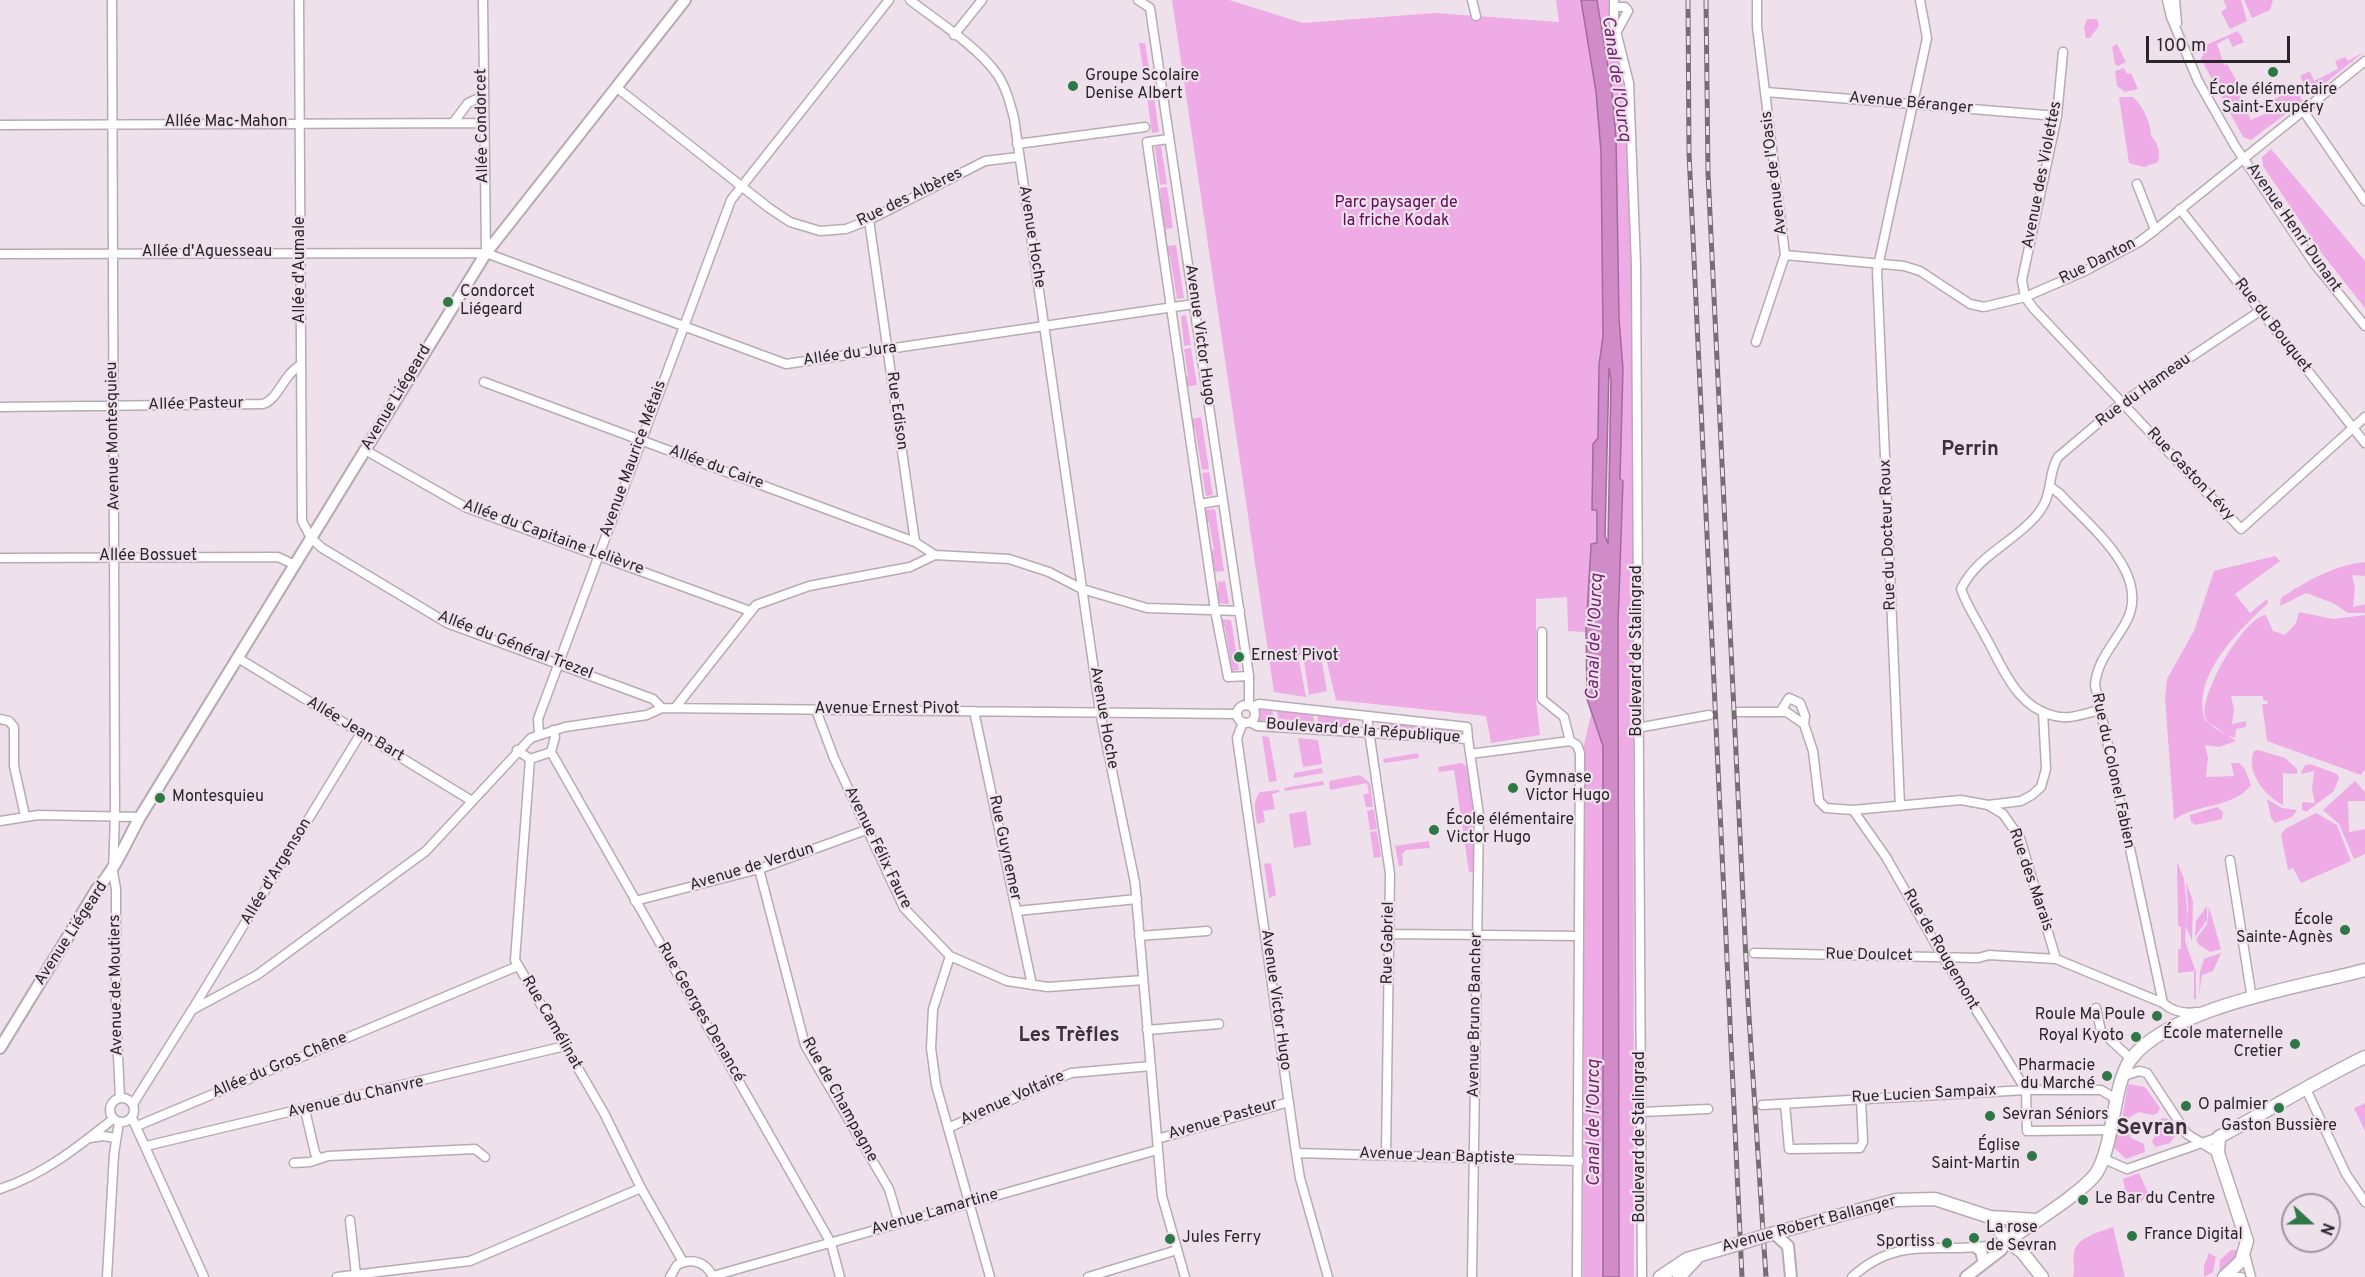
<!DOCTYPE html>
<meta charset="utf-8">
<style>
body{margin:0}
#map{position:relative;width:2365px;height:1277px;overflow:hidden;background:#eee1ec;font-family:Overpass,sans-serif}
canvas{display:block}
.north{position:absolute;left:2281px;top:1193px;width:60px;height:60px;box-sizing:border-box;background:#eee1ec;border:2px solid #a0969e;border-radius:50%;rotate:111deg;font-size:16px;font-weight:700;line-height:24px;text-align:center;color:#2a2529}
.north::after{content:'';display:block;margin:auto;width:21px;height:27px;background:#2e7845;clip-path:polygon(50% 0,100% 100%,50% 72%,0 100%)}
.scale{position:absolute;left:2146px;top:36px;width:144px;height:27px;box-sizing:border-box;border:3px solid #2a2529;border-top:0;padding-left:8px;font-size:18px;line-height:21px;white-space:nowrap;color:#2a2529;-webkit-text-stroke:4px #eee1ec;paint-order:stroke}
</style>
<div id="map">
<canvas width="2365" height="1277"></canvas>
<div class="north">N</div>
<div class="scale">100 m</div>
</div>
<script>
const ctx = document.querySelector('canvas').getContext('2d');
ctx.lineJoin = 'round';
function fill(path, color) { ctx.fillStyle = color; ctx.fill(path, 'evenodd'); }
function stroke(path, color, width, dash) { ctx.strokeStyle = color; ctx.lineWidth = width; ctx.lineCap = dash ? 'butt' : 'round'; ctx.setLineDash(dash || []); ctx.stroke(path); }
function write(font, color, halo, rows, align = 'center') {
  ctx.font = font + ' Overpass,sans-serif'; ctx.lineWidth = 4.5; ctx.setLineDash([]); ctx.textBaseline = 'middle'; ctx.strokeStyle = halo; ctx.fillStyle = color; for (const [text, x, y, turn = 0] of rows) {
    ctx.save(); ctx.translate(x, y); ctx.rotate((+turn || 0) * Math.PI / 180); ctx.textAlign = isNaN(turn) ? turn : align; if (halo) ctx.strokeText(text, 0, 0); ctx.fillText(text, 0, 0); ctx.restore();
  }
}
const green = new Path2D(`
 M1172,0h57l74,23 132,-10 124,9 -3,-22h25l15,92 5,60 2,184 -4,29 -1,73 -5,6 -1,65 6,1 -1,34 -7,1 -4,87 -18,-1 -1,-34 -31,2v101l4,35 -49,8 -5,-27 -150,-16 -12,-50 -26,5 8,42 -32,-5z
 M1597,0h13l1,26 12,59 7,85 3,197 1,910h-15l-1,-654 5,-142 -3,-2 3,-110 -4,-50 -7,-228z
 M2223,0h18l6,21 -17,8 -9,-17 6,-4z
 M2244,0h29l-3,10 -18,8z
 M2087,19h10l2,7 -9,12h-4l-2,-10z
 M2238,31l6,11 -11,5 -5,-9 -11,6 7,21 3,-1 12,21 6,-2 1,2 -9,5 14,30 15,-7 -4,-8 33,-16 8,12 -52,39 -8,-3 -42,-78 7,-15z
 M1139,43h6l6,37 -6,1z
 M2117,44l9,18 -8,4 -3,-2 -3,-17z
 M2365,51l-46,37 -12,3 -7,-15 10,-5 4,10 24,-12 -3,-8 10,-4 3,4z
 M2124,68l3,6 4,-1 7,16 -13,3 -8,-6 -2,-15z
 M1154,97l5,35 -7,1 -5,-35z
 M2119,97h14c10,9 18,26 18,39 7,7 10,16 7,26l-14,5 -15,-4z
 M1161,146l6,38 -7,1 -5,-38z
 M2271,149l94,112v47l-42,-53 -60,-89 -1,-9z
 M1167,187l6,41 -7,1 1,7h-3l-4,-48z
 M1176,245l8,53 -7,1 -7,-43 -3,-1 -1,-9z
 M1186,315l5,30 -7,1 -3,-30z
 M1191,348l6,37 -11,2 -1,-9 3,-1 -4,-28z
 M1201,417l8,52 -7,1 -7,-42 -3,-1 -1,-8z
 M1209,472l4,23 -7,1 -4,-23z
 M1215,509l9,62 -8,1 -3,-3 -3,-18 4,-1 -5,-28h-3l-2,-12z
 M2275,556l5,5 -45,33 15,19 17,-14 1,4c-29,28 -77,72 -63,117l31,21 -17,6 -14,-2 3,13 -2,19 28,-1 -3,-13h8l6,6 6,16c-18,24 -55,18 -77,35l-9,-122 2,-19 27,-48 20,-60z
 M2365,562v14l-13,-1 3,13 -2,19 12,-3v9h-17l-15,-10 -27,-10 -26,13 1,-8c25,-17 54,-33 84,-36z
 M1225,581l4,23 -11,-1v-21z
 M2299,612l34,7 32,-4v154l-4,6 -94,-34 -5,-37h5l1,-3 -5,-1v-4h-32l3,13 -2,15 14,-3v6l-10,2 -1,9c-9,-3 -27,-12 -30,-21 -6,-23 40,-101 61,-102l7,16 12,4 11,-12z
 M1220,619l11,1 8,50 -7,1 -7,-44h-3z
 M1321,657l6,34 -18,4 -5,-34z
 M1259,708l13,1 2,14 -17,-1z
 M1277,710l36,4 2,12 -36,-3z
 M1317,714l32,4 2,10 -32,-2z
 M1591,714l12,32v531h-20l1,-532z
 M1382,721l32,4 1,8 -32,-3z
 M1419,725l36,4 1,6 -36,-2z
 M1262,736l7,1 8,44 -8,1z
 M1298,738l20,2 4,24 -19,3z
 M2258,750l27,8 12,11v5l-14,-1v32c-18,-9 -38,-33 -29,-54z
 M1418,753l1,5 -35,5 -1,-4z
 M1462,763l6,4 7,47 -1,59 -5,-1 -15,-102 -15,2 -1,-5z
 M2310,764l27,10 2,4 -5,13 -28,21 -4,-2v-8l13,1 -3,-14 2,-18 -13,3 3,-8z
 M1322,768l1,5 -29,5v-5z
 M1360,775l10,8 3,24h-7l-3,-12 6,-2 -2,-10 -37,7 -1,-9z
 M1323,781l1,4 -39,6 -1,-3z
 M2355,781l10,11v9h-17l1,31 16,-3v25l-11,5 -15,-35 -16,-14z
 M1279,790v2l-7,2 3,15 -12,2 2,11 -8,2c-2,-13 -5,-22 3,-32z
 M2267,799l15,9 15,2 -5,7 -17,6 -4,-5z
 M2217,807l6,5 -1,7 -26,6 -5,-3 -1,-7z
 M1374,809l3,20 -7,1 -3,-19z
 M1306,811l5,34 -17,3 -5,-34z
 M2316,813l21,12 14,36 -50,22 -8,-15 -5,2 -7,-35 4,-6z
 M1377,831l4,26 -7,1 -4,-26z
 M1429,841l1,7 -24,2 -4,4 1,11 -4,1 -4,-20z
 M2177,862l7,17 3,30 -2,32 11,31v27h-2v-28l-16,2v-24h3v-22l-3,-1z
 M1271,863l5,32 -7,3 -5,-34z
 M2186,882l7,19 -1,40 -6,-14 2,-20z
 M2207,906v14l-12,17 1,-16z
 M2209,907l12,42 -11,3 -11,-7 -3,-6 11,-15z
 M2221,953l-8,18 -11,4 -3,20 1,-23 4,-13z
 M2128,1084l17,3 15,21 -2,5 -6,2 -13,-3 -12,7 -5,-1z
 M2365,1103v28l-11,-23z
 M2162,1118l6,1 7,17 -5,7 -15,4 -3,-6 5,-9 1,-11z
 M2120,1124l6,2 5,12 13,6 1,8 -19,7 -13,-12z
 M2139,1173l9,20 -7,9 -5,-3 -7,8 -6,-28z
 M2113,1227l12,50h-52c3,-9 -1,-15 1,-24 2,-16 26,-21 39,-26z
 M2231,1250h11l-2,8 -21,18 1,-16z
 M2209,1253l7,4 -3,15 -9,5v-11z`);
const water = new Path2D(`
 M1581,0h16l15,91 4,47 3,181 4,50 -3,110 3,2 -5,142 1,654h-16v-531l-16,-47 -1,-67 5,-88 6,-1v-33h-5l1,-66 5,-6 1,-73 4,-29 -2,-184 -5,-60zM1609,368l2,12 -3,164 -3,-8z`);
const minor = new Path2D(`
 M112,0l3,815 -2,57 3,17v125l4,84
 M299,0l3,521 9,17 11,10 125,75 206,76 9,9
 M483,0l3,253
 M910,0c27,21 68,47 87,74 9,13 13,29 17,44l86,594 35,171 27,313 23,81
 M1138,0l12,8 99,668v30
 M1472,0l4,16
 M1614,0v23l15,60 7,182 6,1012
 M2167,0l4,17 27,64 37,65 79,117 51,63
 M2175,0l2,23
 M1614,7h11l3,4 -12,22
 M954,35l28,-35
 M2063,52l-6,64 -35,164 3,17 9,12 207,220 124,-112
 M616,87l153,121 21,14 30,9 26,-2 23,-9 116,-59 33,-4
 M1766,92l291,24
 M2304,112l61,89
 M453,123l15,-20 15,-7
 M0,125l483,-2
 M1169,139l-22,3 68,468 13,67 21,-1
 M1017,144l128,-17
 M2137,184l18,46
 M2180,209l185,234
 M869,220l46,322 20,13
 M0,254l486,-1 300,111 408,-60
 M1785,255l119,11 16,5 50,33 14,3 41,-10 60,-26 54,-29 16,-12 210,-169
 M1756,342l29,-87 -28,-228v-27
 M484,382l431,160
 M0,407l263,-3c16,-5 20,-30 38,-39
 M365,450l100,57 285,104
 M2052,488l8,6c30,33 94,81 65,130 -12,21 -28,37 -30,61l68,318
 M1200,504l23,-4
 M0,558l278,-1 17,8
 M1542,632v67l22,18 6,24
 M238,658l234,143
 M1237 714a9 9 0 1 1 18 0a9 9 0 1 1-18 0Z
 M1252,707l7,-3 208,23 1,12
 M675,708l81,-103 53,-19 101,-19 25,-12 74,4 40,13 33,17 65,19 93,3
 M816,710l18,48 70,150 46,48 57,25 41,6 95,-7
 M2100,710c-14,3 -30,10 -45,6 -40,-9 -53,-51 -71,-82 -8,-15 -17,-28 -23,-45 17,-34 52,-46 75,-73 19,-22 10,-39 22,-59l65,-55 137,-91
 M974,711l58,274
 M1738,712h46
 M1367,717l23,157 -4,281
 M0,719l9,2 5,6v39l11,50
 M1243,722l-6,16 59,415 4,25 28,99
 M1250,722l7,4 211,13 11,76 -7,462
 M1804,724l-22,-15 7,-11 11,5 5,13 -1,8 9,27 6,50 7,7 27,2 108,-10 27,5 15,9 17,24 36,121
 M1637,728l72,-13
 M539,733l-1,-14 193,-519 158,-200
 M517,750l13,9 21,-7 4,-15 -2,-7
 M551,752l280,491 9,34
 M1470,754l100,-13 7,4 3,8 -3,524
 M530,759l-15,201 89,153 37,75 42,74
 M1988,805l33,-4 11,-6 9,-8 5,-18 -3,-57
 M1900,806l-23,-535 50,-233 -7,-38
 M1853,810l33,47 57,100 83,133 1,41 83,-1
 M0,821l38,-6 102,2
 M2230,860l22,139
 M759,869l46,176 84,144 10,34
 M635,901l124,-32 107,-39
 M1017,911l120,-12
 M1390,934l189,2
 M1139,936l68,-5
 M1754,953l224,5 11,-3 67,4 107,44c10,9 21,11 34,9
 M950,956l-17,53 -2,39 5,37 54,192
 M2096,1008l5,23 30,28
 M192,1010l169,-277
 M1147,1030l72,-6
 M2124,1076l15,-5 8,2 40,61 31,19
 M2306,1089l40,85 19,28
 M110 1110a12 12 0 1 1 24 0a12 12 0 1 1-24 0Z
 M133,1104l59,-94 65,-35 169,-124 105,-113 34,-11 82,-12 15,-7 575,6
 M1785,1104l4,45 71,-1 3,-6 -2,-43
 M1762,1105l264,-15h75l17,10
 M305,1110l10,43 3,4
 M1641,1112l67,-3
 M132,1118l72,159
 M137,1126l381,-160
 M948,1128l123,-55 80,-7
 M90,1138l13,-2 13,2
 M1157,1139l132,-37
 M146,1146l419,-100
 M1296,1153l283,8
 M2102,1158l25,11 92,-32
 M294,1163l16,-1 18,-6 147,-7 10,8
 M0,1189c43,-14 78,-42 113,-70
 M350,1220l6,55
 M2245,1254l6,23
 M713,1276l444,-126
 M107,1277l7,-123 5,-32
 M337,1277l133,-16 171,-73
 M670,1277l7,-12c15,-8 29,-3 36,12
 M1088,1277l89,-27
 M1852,1277c53,-48 97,-17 155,-36
 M2233,1277h8`);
const tertiary = new Path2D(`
 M0,1048l97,-159c19,-21 29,-47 43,-72l346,-564 199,-253
 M1774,1233l14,13 3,31
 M1976,1247l5,4 3,12
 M1966,1277l35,-27 6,-9`);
const secondary = new Path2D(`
 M1990,1217l47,3
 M1771,1234l125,-34 39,-1 55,18 17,24 15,11 20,25
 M2007,1241c21,-15 78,-50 90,-69 17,-28 16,-89 34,-113 41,-53 170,-72 234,-89
 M1660,1277l27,-18 48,-14
 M1679,1277l17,-18
 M2224,1277l17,-16 6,-20 -29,-88 1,-16c49,-26 96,-56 146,-80`);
const rail = new Path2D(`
 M1688,0l1,153 53,1124
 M1706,0l2,173 40,828 18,276`);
const secondaryBridge = new Path2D(`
 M1735,1245l36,-11`);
const markers = [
 [2273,72,6,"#2e7845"],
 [1073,86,6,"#2e7845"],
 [448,302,6,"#2e7845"],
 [1239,657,6,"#2e7845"],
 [1513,788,6,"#2e7845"],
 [160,798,6,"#2e7845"],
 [1434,830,6,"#2e7845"],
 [2345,930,6,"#2e7845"],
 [2157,1016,6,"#2e7845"],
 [2136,1037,6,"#2e7845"],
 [2295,1044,6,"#2e7845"],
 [2107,1076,6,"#2e7845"],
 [2186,1106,6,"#2e7845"],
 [2279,1108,6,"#2e7845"],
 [1990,1116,6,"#2e7845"],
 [2032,1156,6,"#2e7845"],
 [2083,1200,6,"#2e7845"],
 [2132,1236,6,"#2e7845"],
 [1974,1238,6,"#2e7845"],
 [1170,1239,6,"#2e7845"],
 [1947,1243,6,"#2e7845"]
];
const poiNames = [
 ["Groupe Scolaire",1085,77],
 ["Denise Albert",1085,95],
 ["École élémentaire",2273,91,"center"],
 ["Saint-Exupéry",2273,109,"center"],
 ["Condorcet",460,293],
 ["Liégeard",460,311],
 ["Ernest Pivot",1251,657],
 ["Gymnase",1525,779],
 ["Victor Hugo",1525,797],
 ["Montesquieu",172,798],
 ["École élémentaire",1446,821],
 ["Victor Hugo",1446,839],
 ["École",2333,921,"right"],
 ["Sainte-Agnès",2333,939,"right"],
 ["Roule Ma Poule",2145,1016,"right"],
 ["École maternelle",2283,1035,"right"],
 ["Cretier",2283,1053,"right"],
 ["Royal Kyoto",2124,1037,"right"],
 ["Pharmacie",2095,1067,"right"],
 ["du Marché",2095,1085,"right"],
 ["O palmier",2198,1106],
 ["Sevran Séniors",2002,1116],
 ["Gaston Bussière",2279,1127,"center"],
 ["Église",2020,1147,"right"],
 ["Saint-Martin",2020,1165,"right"],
 ["Le Bar du Centre",2095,1200],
 ["La rose",1986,1229],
 ["de Sevran",1986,1247],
 ["France Digital",2144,1236],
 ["Jules Ferry",1182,1239],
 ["Sportiss",1935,1243,"right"]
];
const streetNames = [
 ["Avenue Béranger",1911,104,5],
 ["Allée Mac-Mahon",226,123],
 ["Allée Condorcet",483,126,-91],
 ["Avenue de l'Oasis",1775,173,-97],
 ["Avenue des Violettes",2043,175,-79],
 ["Rue des Albères",910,198,-26],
 ["Avenue Henri Dunant",2293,228,55],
 ["Avenue Hoche",1031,237,81],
 ["Allée d'Aguesseau",207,253],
 ["Rue Danton",2098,262,-27],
 ["Allée d'Aumale",301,270,-90],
 ["Rue du Bouquet",2272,326,52],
 ["Avenue Victor Hugo",1199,335,82],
 ["Allée du Jura",850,355,-8],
 ["Rue du Hameau",2144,391,-36],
 ["Avenue Liégeard",397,398,-59],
 ["Allée Pasteur",196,405,-1],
 ["Rue Edison",896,411,82],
 ["Avenue Montesquieu",114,436,-91],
 ["Avenue Maurice Métais",634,459,-70],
 ["Allée du Caire",716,468,20],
 ["Rue Gaston Lévy",2190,475,47],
 ["Rue du Docteur Roux",1889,535,-92],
 ["Allée du Capitaine Lelièvre",553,538,20],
 ["Allée Bossuet",148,557],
 ["Allée du Général Trezel",515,646,21],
 ["Boulevard de Stalingrad",1638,651,-90],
 ["Avenue Ernest Pivot",887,710],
 ["Avenue Hoche",1103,718,80],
 ["Allée Jean Bart",355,730,31],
 ["Boulevard de la République",1363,732,4],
 ["Rue du Colonel Fabien",2112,771,78],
 ["Avenue Félix Faure",877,848,64],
 ["Rue Guynemer",1004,848,78],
 ["Avenue de Verdun",752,868,-17],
 ["Allée d'Argenson",277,872,-59],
 ["Rue des Marais",2030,880,71],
 ["Avenue Liégeard",72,934,-57],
 ["Rue Gabriel",1389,943,-89],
 ["Rue de Rougemont",1940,950,60],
 ["Rue Doulcet",1869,956,1],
 ["Avenue de Moutiers",117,985,-91],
 ["Avenue Victor Hugo",1275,1000,82],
 ["Rue Georges Denancé",700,1013,60],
 ["Avenue Bruno Bancher",1476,1015,-89],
 ["Rue Camélinat",551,1023,60],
 ["Allée du Gros Chêne",280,1066,-23],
 ["Rue Lucien Sampaix",1924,1095,-3],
 ["Avenue du Chanvre",356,1098,-13],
 ["Avenue Voltaire",1013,1099,-24],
 ["Rue de Champagne",839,1100,61],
 ["Avenue Pasteur",1223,1120,-16],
 ["Boulevard de Stalingrad",1641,1137,-90],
 ["Avenue Jean Baptiste",1437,1157,2],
 ["Avenue Lamartine",935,1213,-16],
 ["Avenue Robert Ballanger",1809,1225,-15]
];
const parkNames = [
 ["Parc paysager de",1396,204],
 ["la friche Kodak",1396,222]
];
const waterNames = [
 ["Canal de l'Ourcq",1615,79,82],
 ["Canal de l'Ourcq",1596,637,-88],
 ["Canal de l'Ourcq",1595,1123,-90]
];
const quarterNames = [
 ["Perrin",1970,451],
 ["Les Trèfles",1069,1037]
];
const districtNames = [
 ["Sevran",2152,1130]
];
fill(green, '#eeabe6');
fill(water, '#d28bc9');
stroke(water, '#a06c99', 1.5);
stroke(minor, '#b8aab5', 11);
stroke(tertiary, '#b8aab5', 14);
stroke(secondary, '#b8aab5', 15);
stroke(minor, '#fff', 8);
stroke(tertiary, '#fff', 10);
stroke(secondary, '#fff', 12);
stroke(rail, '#766e74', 5);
stroke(rail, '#eee1ec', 3, [9]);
stroke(secondaryBridge, '#b8aab5', 15, []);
stroke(secondaryBridge, '#fff', 12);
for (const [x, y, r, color] of markers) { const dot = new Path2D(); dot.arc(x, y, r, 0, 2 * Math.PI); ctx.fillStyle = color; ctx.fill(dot); stroke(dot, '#eee1ec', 2); }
write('16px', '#2a2529', '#eee1ec', poiNames, 'left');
write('16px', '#2a2529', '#eee1ec', streetNames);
write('16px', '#5f055a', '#eee1ec', parkNames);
write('italic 18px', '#74216e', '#eee1ec', waterNames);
write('bold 20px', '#3c323b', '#eee1ec', quarterNames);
write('bold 22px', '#3c323b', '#eee1ec', districtNames);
</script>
